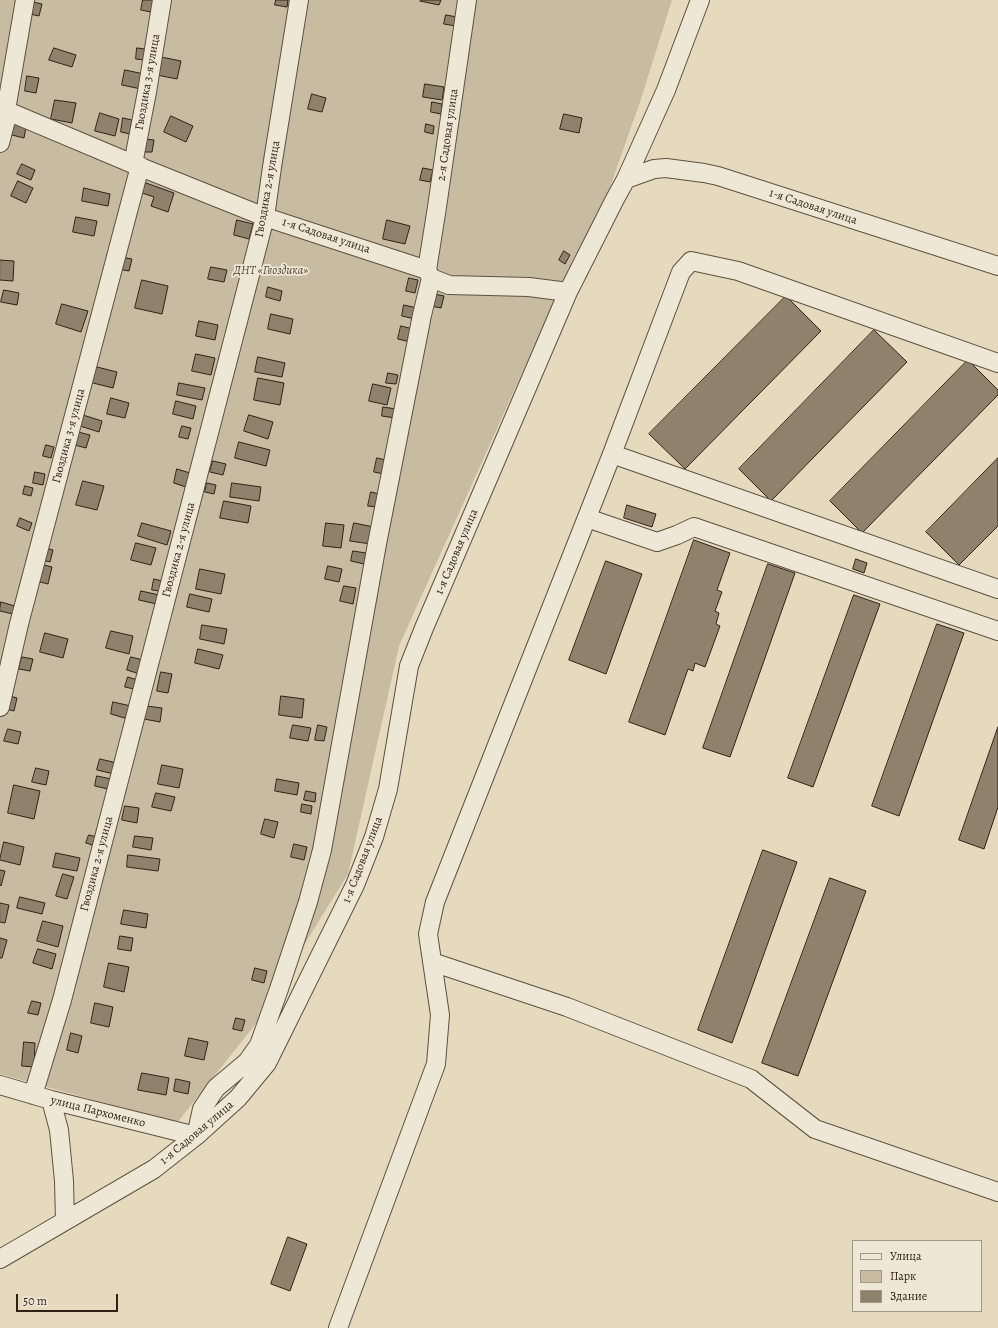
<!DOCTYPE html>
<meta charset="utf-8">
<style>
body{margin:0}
#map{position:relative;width:998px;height:1328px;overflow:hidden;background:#e6dabe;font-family:Alegreya,serif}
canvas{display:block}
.legend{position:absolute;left:852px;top:1240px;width:130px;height:72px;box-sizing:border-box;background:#efe7d5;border:1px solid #a39888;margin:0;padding:5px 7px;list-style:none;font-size:12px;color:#312215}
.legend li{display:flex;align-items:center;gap:8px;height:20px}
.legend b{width:20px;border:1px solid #a39888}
.scale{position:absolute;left:16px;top:1294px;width:102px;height:18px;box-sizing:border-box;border:2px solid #312215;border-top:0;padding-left:5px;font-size:12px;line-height:14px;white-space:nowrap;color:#312215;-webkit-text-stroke:3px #efe7d5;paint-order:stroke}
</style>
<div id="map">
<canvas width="998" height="1328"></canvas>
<ul class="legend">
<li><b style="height:5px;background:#efe7d5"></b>Улица</li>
<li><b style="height:11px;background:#c7bba1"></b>Парк</li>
<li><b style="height:11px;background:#8f826d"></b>Здание</li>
</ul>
<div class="scale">50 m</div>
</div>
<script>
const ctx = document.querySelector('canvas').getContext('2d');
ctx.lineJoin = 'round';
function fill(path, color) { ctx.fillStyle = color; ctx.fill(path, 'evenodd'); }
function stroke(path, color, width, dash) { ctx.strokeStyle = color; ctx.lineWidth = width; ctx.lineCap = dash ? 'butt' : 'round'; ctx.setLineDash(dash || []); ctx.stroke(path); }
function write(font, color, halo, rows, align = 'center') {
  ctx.font = font + ' Alegreya,serif'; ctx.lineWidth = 3.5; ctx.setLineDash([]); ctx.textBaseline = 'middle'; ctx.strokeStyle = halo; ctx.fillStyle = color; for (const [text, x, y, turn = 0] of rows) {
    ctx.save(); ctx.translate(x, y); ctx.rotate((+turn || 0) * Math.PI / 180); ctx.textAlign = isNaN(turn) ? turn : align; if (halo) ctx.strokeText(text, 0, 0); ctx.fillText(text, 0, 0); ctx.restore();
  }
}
const green = new Path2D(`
 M0,0h672l-31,99 -32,91 -54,110 -156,346 -51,228 -94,152 -77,97 -177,-49z`);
const building = new Path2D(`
 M143,0h11l-3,12 -10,-2z
 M276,0h12l-1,7 -12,-2z
 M421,0h20l-2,5 -19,-4z
 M33,2l9,2 -3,12 -9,-2z
 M446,15l11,2 -1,9 -12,-2z
 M54,48l22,7 -4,12 -23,-7z
 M137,48l8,1 -1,11 -8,-1z
 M161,57l20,4 -4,18 -20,-4z
 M125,70l19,4 -3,15 -19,-4z
 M27,76l12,2 -3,15 -11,-2z
 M425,84l19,3 -2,13 -19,-3z
 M312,94l14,4 -4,14 -14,-3z
 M55,100l21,3 -4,20 -21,-4z
 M432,102l10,2 -1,10 -10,-2z
 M100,113l19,6 -4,17 -20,-5z
 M564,114l18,4 -3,15 -19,-4z
 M171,116l22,10 -7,16 -22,-10z
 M123,118l9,2 -2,14 -9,-2z
 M14,124l12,3 -2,11 -12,-3z
 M426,124l8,2 -1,8 -8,-2z
 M145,139l9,1 -2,12h-8z
 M22,164l13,6 -4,10 -14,-6z
 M423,168l10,2 -3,12 -10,-2z
 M18,181l15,7 -7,15 -15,-7z
 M146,183l28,10 -6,19 -17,-6 3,-9 -12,-4z
 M84,188l26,6 -2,12 -26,-5z
 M76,217l21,4 -3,15 -21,-4z
 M237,220l16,4 -4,15 -15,-4z
 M387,220l23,6 -5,18 -22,-5z
 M564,251l6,4 -5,9 -6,-4z
 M121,257l11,2 -3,12 -11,-2z
 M0,260l14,1 -1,20 -13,-1z
 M211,267l16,3 -3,12 -16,-3z
 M409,278l9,2 -3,13 -9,-2z
 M142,280l26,6 -6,28 -27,-6z
 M268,287l14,4 -2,10 -14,-4z
 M4,290l15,3 -2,12 -16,-3z
 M434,294l10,2 -3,12 -10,-2z
 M786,296l35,35 -136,138 -36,-35z
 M62,304l26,7 -7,21 -25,-8z
 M404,305l13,3 -2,11 -13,-3z
 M271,314l22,5 -3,15 -22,-5z
 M199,321l19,4 -3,15 -19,-4z
 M401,326l12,3 -3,13 -12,-3z
 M874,330l33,32 -136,139 -32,-32z
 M196,354l19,4 -4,17 -19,-4z
 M258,357l27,6 -3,14 -27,-5z
 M968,360l30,30v5l-136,138 -32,-32z
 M93,366l24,6 -4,16 -24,-6z
 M388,373l10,2 -2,9 -10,-1z
 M258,378l26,5 -4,22 -26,-5z
 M179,383l26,5 -3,12 -25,-5z
 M373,384l18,4 -4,17 -18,-4z
 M111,398l18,5 -4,15 -18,-4z
 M176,401l20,5 -3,13 -20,-5z
 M383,407l13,2 -1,9 -13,-2z
 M83,415l19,6 -3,11 -19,-6z
 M249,415l24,7 -5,17 -24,-8z
 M182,426l9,2 -3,11 -9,-2z
 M74,431l16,4 -4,13 -15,-4z
 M239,442l31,8 -4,16 -31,-8z
 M46,445l8,2 -3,11 -8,-2z
 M377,458l9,2 -2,14 -10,-2z
 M998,458v68l-39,39 -33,-33z
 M213,461l13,3 -3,11 -13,-3z
 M177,469l13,4 -4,14 -12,-4z
 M35,472l10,2 -2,11 -10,-2z
 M83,481l21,5 -7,24 -21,-5z
 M207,483l9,2 -2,9 -9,-2z
 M232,483l29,4 -2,14 -29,-4z
 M25,486l8,2 -2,8 -8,-2z
 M371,492l8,2 -2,13 -9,-1z
 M224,501l27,5 -3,17 -28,-5z
 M627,505l29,9 -4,13 -28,-9z
 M20,518l12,5 -3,8 -12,-5z
 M142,523l29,8 -4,14 -29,-9z
 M326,523l18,2 -3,23 -18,-2z
 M354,523l20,4 -3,17 -21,-3z
 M694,540l36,13 -13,37 5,2 -7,19 4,2 -3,11 4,2 -15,41 -10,-4 -2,8 -5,-2 -23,66 -36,-13z
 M136,543l20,5 -5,17 -20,-5z
 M46,548l7,2 -3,12 -7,-2z
 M353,551l13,2 -2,11 -13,-3z
 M856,559l11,4 -3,10 -11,-4z
 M606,561l36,13 -36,100 -37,-14z
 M40,564l12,3 -4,17 -12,-3z
 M768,564l27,9 -65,184 -27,-9z
 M328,566l14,3 -3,13 -14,-3z
 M200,569l25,5 -4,20 -25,-5z
 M154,579l8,2 -2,10 -8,-1z
 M344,586l12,2 -3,16 -13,-3z
 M141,591l23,5 -3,9 -22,-5z
 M190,594l22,5 -3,13 -22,-5z
 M854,595l26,9 -67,183 -25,-9z
 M1,602l14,4 -2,8 -13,-3z
 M937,624l27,9 -65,183 -27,-10z
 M202,625l25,4 -3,15 -24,-5z
 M111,631l22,5 -4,18 -23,-6z
 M45,633l23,6 -5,19 -23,-6z
 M198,649l25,6 -4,14 -24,-6z
 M22,657l11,2 -3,12 -11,-2z
 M131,657l12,3 -3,14 -13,-4z
 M161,672l11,2 -4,19 -11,-2z
 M128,677l9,3 -3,9 -9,-2z
 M10,696l7,2 -3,13 -8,-2z
 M281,696l23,3 -2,19 -23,-3z
 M113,702l18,4 -3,13 -17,-5z
 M146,706l16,2 -2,14 -16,-3z
 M293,725l18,3 -3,13 -18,-3z
 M318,725l9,2 -3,14 -9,-1z
 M998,727v80l-14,42 -25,-9z
 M8,729l13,3 -3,12 -14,-3z
 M100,759l17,4 -3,11 -17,-4z
 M162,765l21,4 -4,19 -21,-4z
 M36,768l13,3 -3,14 -14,-3z
 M97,776l14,3 -3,10 -13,-3z
 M277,779l22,4 -2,12 -22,-4z
 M14,785l26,6 -6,28 -26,-6z
 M306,791l10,2 -1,9 -11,-2z
 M156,793l19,4 -4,14 -19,-4z
 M302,804l10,2 -1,8 -10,-2z
 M125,806l14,2 -2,15 -15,-3z
 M265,819l13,3 -4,16 -13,-4z
 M89,835l8,2 -2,9 -9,-3z
 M135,836l18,2 -2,12 -18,-3z
 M4,842l20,5 -4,18 -20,-5z
 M294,844l13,3 -3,13 -13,-3z
 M763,850l34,12 -65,181 -34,-13z
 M56,853l24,5 -3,13 -24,-4z
 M128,855l32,4 -2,12 -31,-4z
 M0,870l5,1 -4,15 -1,-1z
 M63,874l11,3 -7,22 -11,-3z
 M830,878l36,13 -68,185 -36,-13z
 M20,897l25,6 -3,11 -25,-6z
 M0,903l9,2 -4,18 -5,-1z
 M124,910l24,4 -2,14 -25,-4z
 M43,921l20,5 -5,21 -21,-6z
 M120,936l13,2 -2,13 -13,-2z
 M0,938l7,2 -5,18h-2z
 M38,949l18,5 -4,15 -19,-6z
 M109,963l20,4 -5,25 -20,-5z
 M255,968l12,3 -3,12 -12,-3z
 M32,1001l9,2 -3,12 -10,-2z
 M95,1003l18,4 -4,20 -18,-4z
 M236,1018l9,2 -3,11 -9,-2z
 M71,1033l11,3 -4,17 -11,-3z
 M189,1038l19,4 -4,18 -19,-4z
 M24,1042l11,1 -1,24 -12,-1z
 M142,1073l27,5 -3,17 -28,-5z
 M176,1079l14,3 -2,12 -14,-3z
 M288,1237l19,7 -17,47 -19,-7z`);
const minor = new Path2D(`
 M0,108l133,56 132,53 162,53 4,8 18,7 80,2 39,5
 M6,110l19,-110
 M0,143l8,-31
 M133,164l14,-72 15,-92
 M626,179l40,-89 34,-90
 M427,270l10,-63 30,-207
 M612,454l386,135
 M587,518l70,24 20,-7 17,-8 304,104
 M0,707l19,-83 121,-458
 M432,962l135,45 184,72 64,50 183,63
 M0,1085l51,15 145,36 6,-27 14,-21 31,-26 12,-17 20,-56 29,-87 14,-52 55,-306 45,-229 9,-37
 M33,1095l29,-95 203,-783 7,-50 27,-167
 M51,1100l8,30 5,51 1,40
 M0,1259l154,-90 42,-33 42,-38 29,-35 88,-178 19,-48 14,-48 21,-123 15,-38 144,-336 47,-93 11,-20 28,-10 12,-1 38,5 14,3 280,90
 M338,1328l98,-264 4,-49 -12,-81 7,-32 177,-448 69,-182 10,-11 47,10 260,92`);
const streetNames = [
 ["Гвоздика 3-я улица",148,82,-80],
 ["2-я Садовая улица",448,135,-82],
 ["Гвоздика 2-я улица",268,189,-80],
 ["1-я Садовая улица",813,207,18],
 ["1-я Садовая улица",326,236,18],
 ["Гвоздика 3-я улица",69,436,-75],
 ["Гвоздика 2-я улица",179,550,-75],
 ["1-я Садовая улица",457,552,-67],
 ["1-я Садовая улица",363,860,-69],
 ["Гвоздика 2-я улица",97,864,-75],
 ["улица Пархоменко",98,1112,14],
 ["1-я Садовая улица",197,1133,-40]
];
const parkNames = [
 ["ДНТ «Гвоздика»",271,271]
];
fill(green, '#c7bba1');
fill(building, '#8f826d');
stroke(building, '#312215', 1);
stroke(minor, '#5e503f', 20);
stroke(minor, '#efe7d5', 18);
write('12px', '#312215', '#efe7d5', streetNames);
write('italic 12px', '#564838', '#efe7d5', parkNames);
</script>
